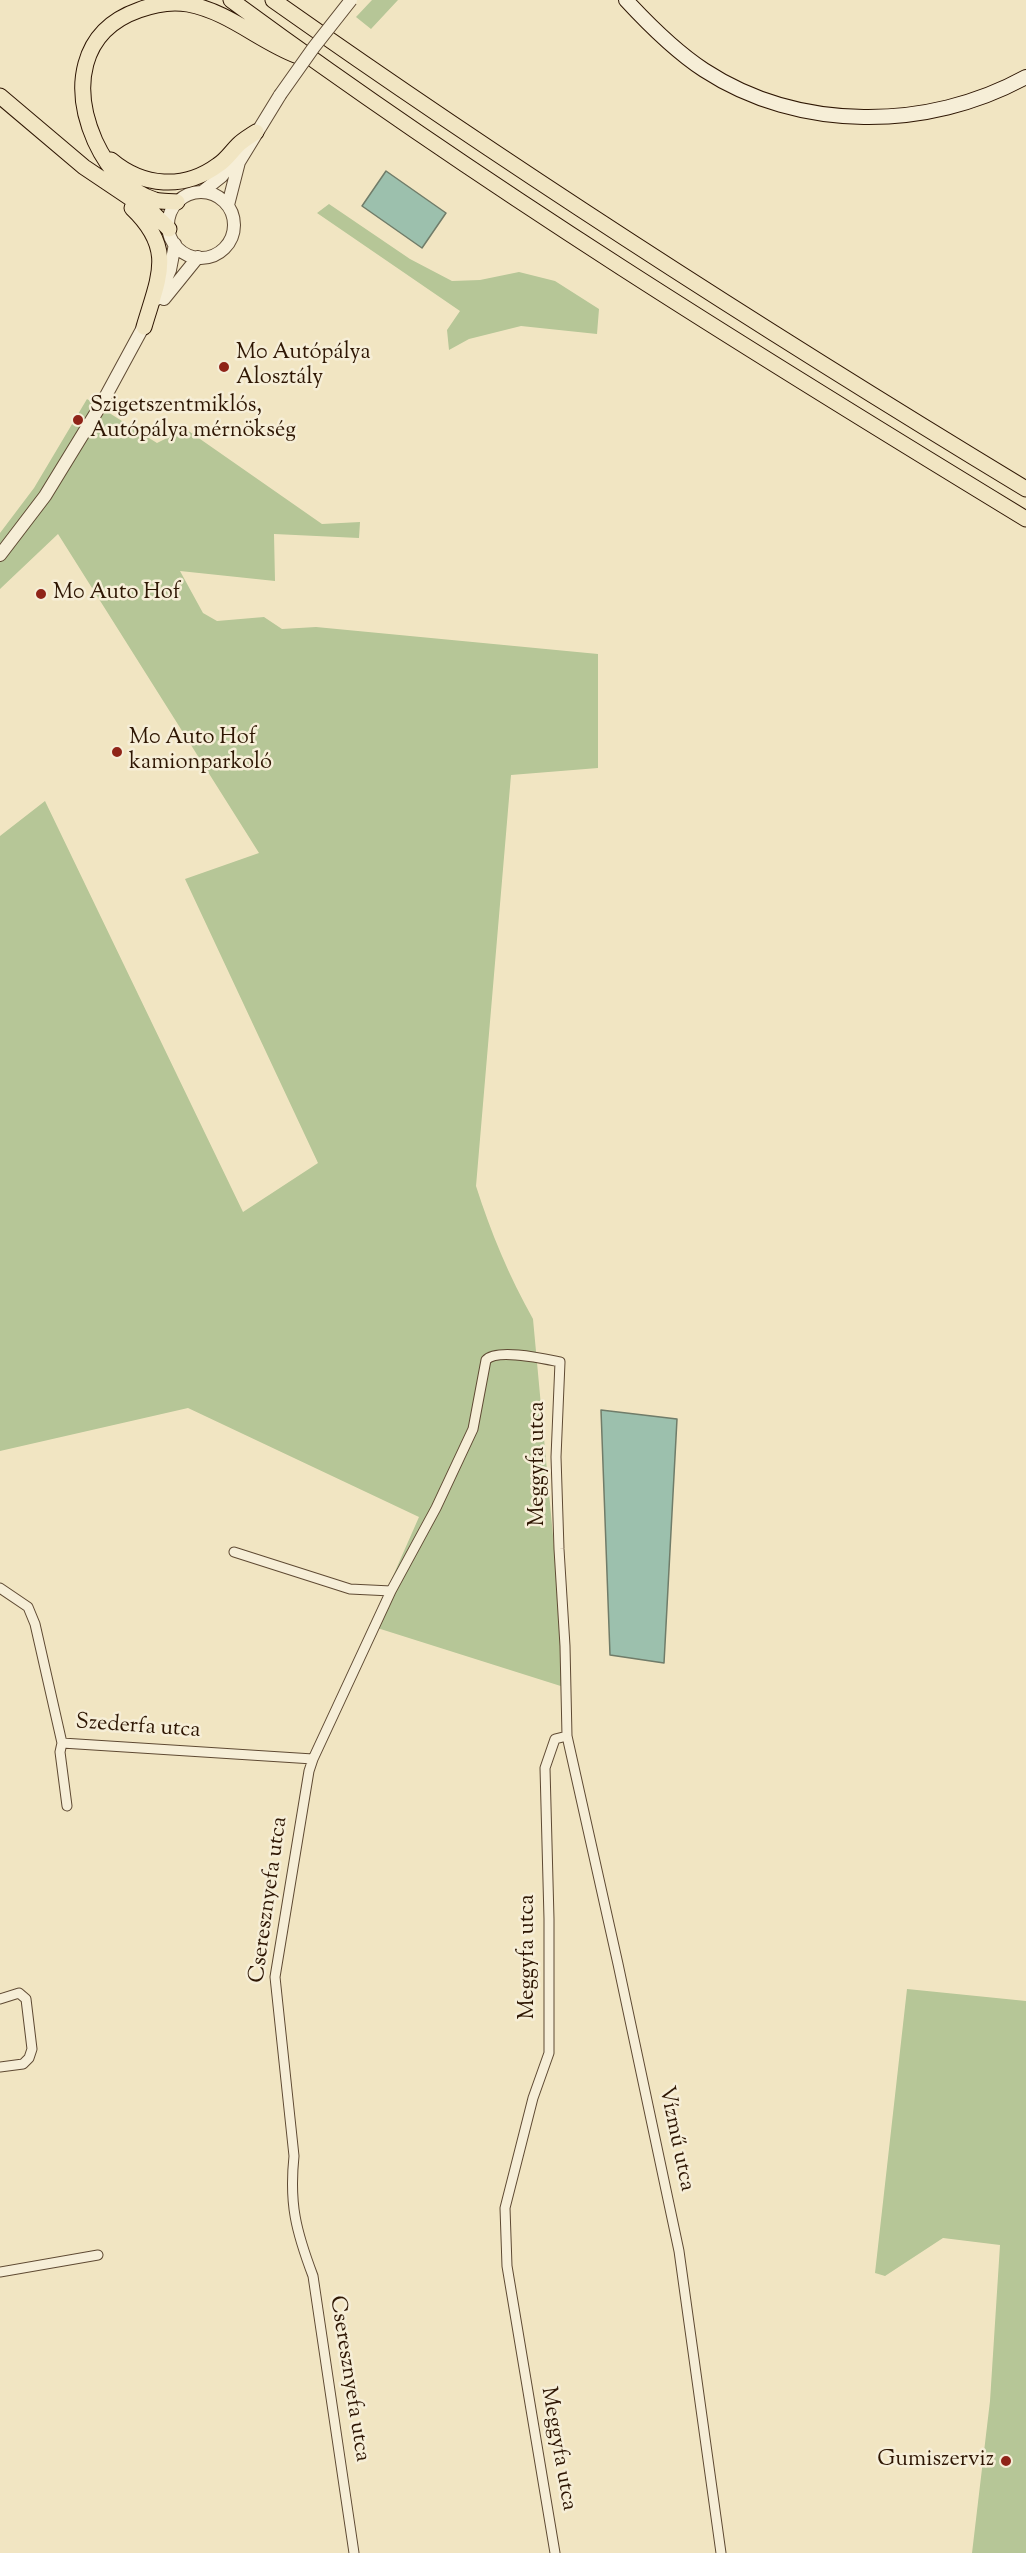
<!DOCTYPE html>
<meta charset="utf-8">
<style>
body{margin:0}
canvas{display:block;background:#f1e5c2}
</style>
<canvas width="1026" height="2553"></canvas>
<script>
const ctx = document.querySelector('canvas').getContext('2d');
ctx.lineJoin = 'round';
function fill(path, color) { ctx.fillStyle = color; ctx.fill(path, 'evenodd'); }
function stroke(path, color, width, dash) { ctx.strokeStyle = color; ctx.lineWidth = width; ctx.lineCap = dash ? 'butt' : 'round'; ctx.setLineDash(dash || []); ctx.stroke(path); }
function write(font, color, halo, rows, align = 'center') {
  ctx.font = font + ' "Sorts Mill Goudy",serif'; ctx.lineWidth = 5; ctx.setLineDash([]); ctx.textBaseline = 'middle'; ctx.strokeStyle = halo; ctx.fillStyle = color; for (const [text, x, y, turn = 0] of rows) {
    ctx.save(); ctx.translate(x, y); ctx.rotate((+turn || 0) * Math.PI / 180); ctx.textAlign = isNaN(turn) ? turn : align; if (halo) ctx.strokeText(text, 0, 0); ctx.fillText(text, 0, 0); ctx.restore();
  }
}
const green = new Path2D(`
 M372,0h26l-27,29 -15,-12z
 M329,204l81,55 42,22 28,-1 39,-8 36,9 44,28 -2,25 -76,-8 -52,13 -20,11 -2,-20 13,-19 -143,-98z
 M87,399l70,44 8,-4 15,-14 142,99 38,-2 -1,16 -85,-4 1,47 -95,-10 23,42 14,8 47,-4 18,12 34,-2 282,27v114l-87,7 -35,411c15,47 33,90 57,133l34,369 -196,-62 48,-109 -231,-109 -188,43v-615l45,-35 198,411 75,-49 -133,-284 74,-26 -201,-319 -58,55v-56l34,-45z
 M907,1989l119,12v552h-54l18,-152 10,-156 -57,-7 -58,38 -10,-3z`);
const water = new Path2D(`
 M386,171l60,42 -24,35 -60,-42z
 M601,1410l76,9 -13,244 -54,-8z`);
const minor = new Path2D(`
 M234,1552l116,37 41,2
 M0,1588l28,19 7,17 27,119 251,16
 M62,1743l-2,9 7,54
 M0,1999l19,-6 7,6 6,50 -3,9 -6,6 -23,3
 M0,2272l98,-17
 M354,2553l-41,-277c-17,-45 -24,-72 -19,-120l-19,-179 34,-206 4,-12 78,-168 45,-83 37,-79 13,-69c11,-12 59,-1 74,2l-4,95 3,92 6,97 2,90 51,228 61,287 42,302
 M555,2553l-48,-287 -2,-58 28,-110 16,-45v-134l-4,-151 10,-29 12,-3`);
const tertiary = new Path2D(`
 M202,192l20,-16 15,-20
 M168 225a33 33 0 1 1 66 0a33 33 0 1 1-66 0Z
 M228,205l11,-43 41,-67
 M157,299l13,-29 5,-26
 M164,299l34,-42
 M0,555l45,-59 57,-93 45,-83`);
const secondary = new Path2D(`
 M626,0c24,26 49,51 78,70 95,62 224,61 322,7`);
const trunk = new Path2D(`
 M231,0c255,188 524,354 795,519
 M273,0c245,173 497,334 753,489
 M0,96l84,71 70,47 15,15
 M111,160c32,27 73,30 107,5 8,-5 13,-13 20,-20 5,-5 12,-9 18,-13
 M177,202c-7,-1 -15,0 -22,-2 -29,-9 -48,-33 -60,-59 -23,-52 -16,-110 44,-131 16,-6 32,-9 49,-6 42,8 72,38 110,52
 M132,208c43,41 27,68 12,119`);
const tertiaryBridge = new Path2D(`
 M280,95l34,-48 37,-47`);
const markers = [
 [224,367,6,"#8f2418"],
 [78,420,6,"#8f2418"],
 [41,594,6,"#8f2418"],
 [117,752,6,"#8f2418"],
 [1006,2461,6,"#8f2418"]
];
const poiNames = [
 ["M0 Autópálya",236,354],
 ["Alosztály",236,379],
 ["Szigetszentmiklós,",90,407],
 ["Autópálya mérnökség",90,432],
 ["M0 Auto Hof",53,594],
 ["M0 Auto Hof",129,739],
 ["kamionparkoló",129,764],
 ["Gumiszerviz",994,2461,"right"]
];
const streetNames = [
 ["Meggyfa utca",539,1464,-90],
 ["Szederfa utca",138,1728,4],
 ["Cseresznyefa utca",270,1900,-82],
 ["Meggyfa utca",529,1957,-90],
 ["Vízmű utca",675,2139,78],
 ["Cseresznyefa utca",348,2379,81],
 ["Meggyfa utca",557,2449,80]
];
fill(green, '#b6c697');
fill(water, '#9cc0ad');
stroke(water, '#707c69', 1.5);
stroke(minor, '#5f4a33', 11);
stroke(tertiary, '#5f4a33', 14);
stroke(secondary, '#2e1603', 16);
stroke(trunk, '#2e1603', 17);
stroke(minor, '#f6eed7', 9);
stroke(tertiary, '#f6eed7', 12);
stroke(secondary, '#f6eed7', 14);
stroke(trunk, '#f1e5c2', 15);
stroke(tertiaryBridge, '#5f4a33', 14, []);
stroke(tertiaryBridge, '#f6eed7', 12);
for (const [x, y, r, color] of markers) { const dot = new Path2D(); dot.arc(x, y, r, 0, 2 * Math.PI); ctx.fillStyle = color; ctx.fill(dot); stroke(dot, '#f6eed7', 2); }
write('22px', '#2e1603', '#f6eed7', poiNames, 'left');
write('22px', '#2e1603', '#f6eed7', streetNames);
</script>
